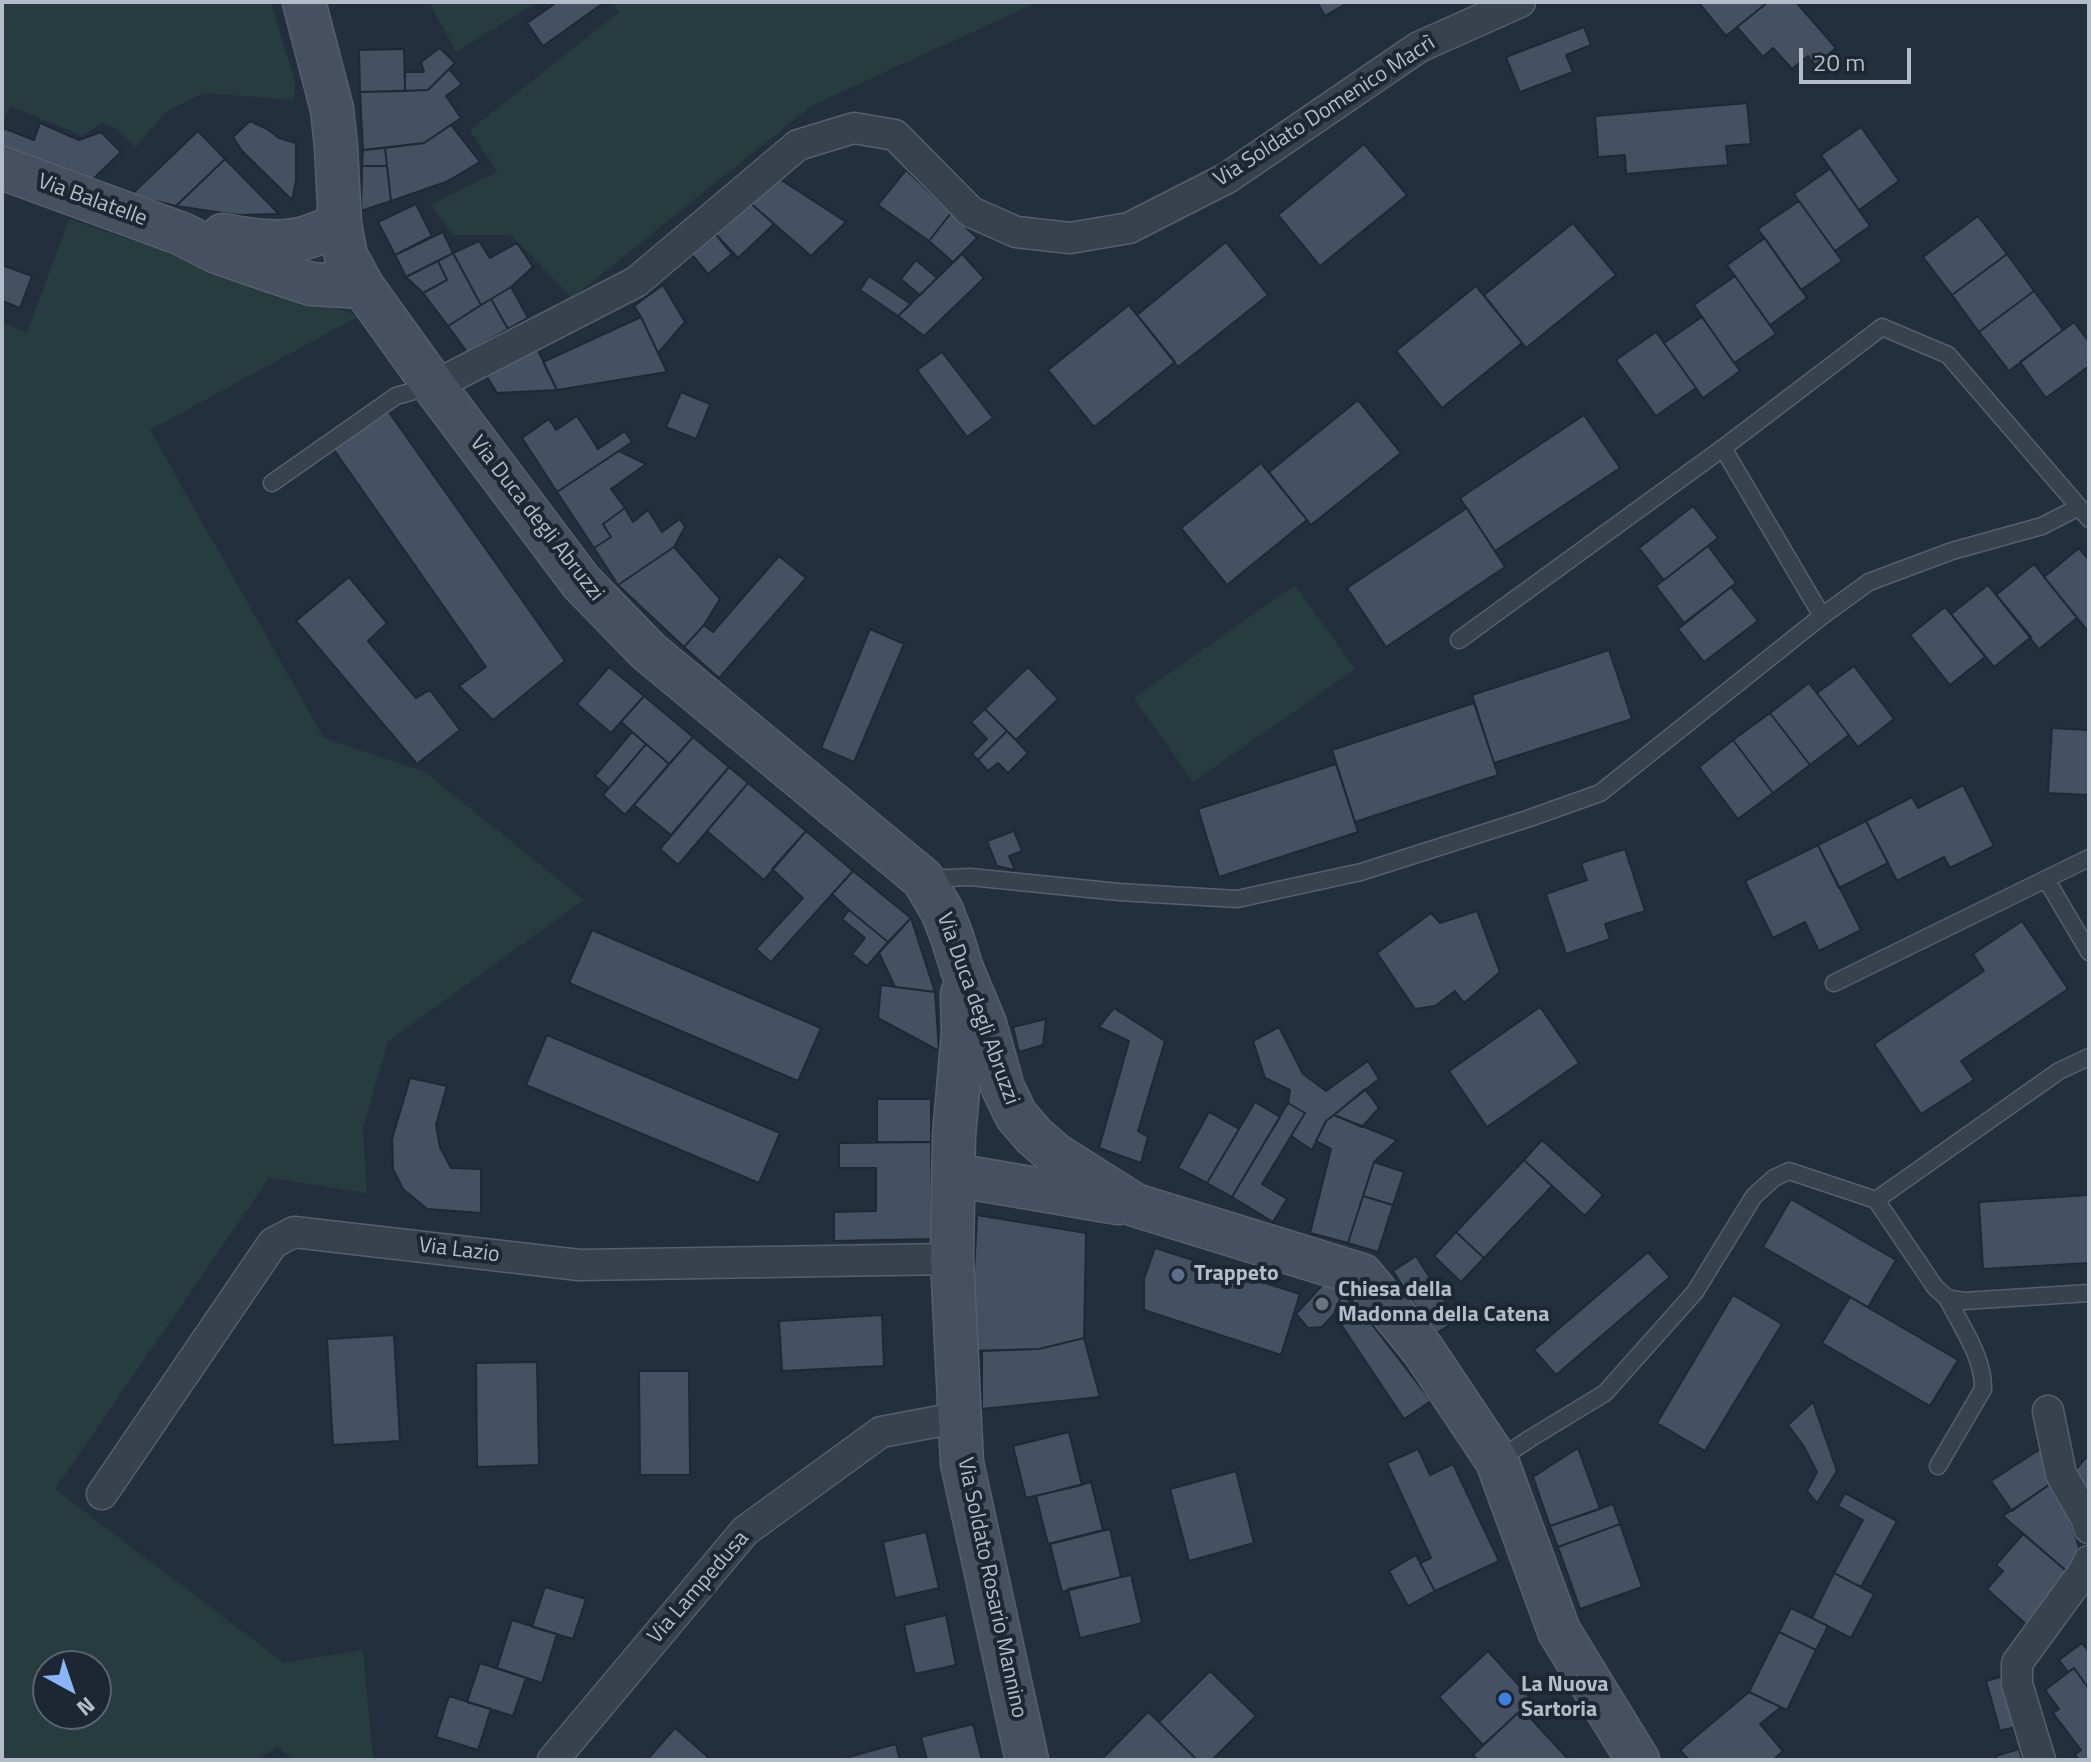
<!DOCTYPE html>
<meta charset="utf-8">
<style>
body{margin:0}
#map{position:relative;width:2091px;height:1762px;overflow:hidden;background:#242f3e;font-family:"Titillium Web",sans-serif}
canvas{display:block}
.frame{position:absolute;inset:0;border:4px solid #b4bcc9;pointer-events:none}
.north{position:absolute;left:32px;top:1650px;width:80px;height:80px;box-sizing:border-box;background:#1d2633;border:2px solid #59626f;border-radius:50%;rotate:140deg;font-size:22px;font-weight:700;line-height:32px;text-align:center;color:#b4bcc9}
.north::after{content:'';display:block;margin:auto;width:28px;height:36px;background:#8ab4f8;clip-path:polygon(50% 0,100% 100%,50% 72%,0 100%)}
.scale{position:absolute;left:1799px;top:48px;width:112px;height:36px;box-sizing:border-box;border:4px solid #b4bcc9;border-top:0;padding-left:10px;font-size:24px;line-height:28px;white-space:nowrap;color:#b4bcc9;-webkit-text-stroke:6px #1d2633;paint-order:stroke}
</style>
<div id="map">
<canvas width="2091" height="1762"></canvas>
<div class="frame"></div>
<div class="north">N</div>
<div class="scale">20 m</div>
</div>
<script>
const ctx = document.querySelector('canvas').getContext('2d');
ctx.lineJoin = 'round';
function fill(path, color) { ctx.fillStyle = color; ctx.fill(path, 'evenodd'); }
function stroke(path, color, width, dash) { ctx.strokeStyle = color; ctx.lineWidth = width; ctx.lineCap = dash ? 'butt' : 'round'; ctx.setLineDash(dash || []); ctx.stroke(path); }
function write(font, color, halo, rows, align = 'center') {
  ctx.font = font + ' "Titillium Web",sans-serif'; ctx.lineWidth = 8; ctx.setLineDash([]); ctx.textBaseline = 'middle'; ctx.strokeStyle = halo; ctx.fillStyle = color; for (const [text, x, y, turn = 0] of rows) {
    ctx.save(); ctx.translate(x, y); ctx.rotate((+turn || 0) * Math.PI / 180); ctx.textAlign = isNaN(turn) ? turn : align; if (halo) ctx.strokeText(text, 0, 0); ctx.fillText(text, 0, 0); ctx.restore();
  }
}
const green = new Path2D(`
 M2,2h269l24,81 -1,17 -90,-7 -38,19 -30,35 -20,-19 -14,-5 -20,13 -72,-30 -8,18z
 M429,2h109l-82,50z
 M612,2h426l-227,104 -239,192 -61,-63h-58l-22,-31 66,-32 -27,-42 149,-118z
 M69,219l290,97 -209,114 174,308 101,34 159,128 -196,141 -25,87 4,65 -98,-15 -214,311 229,174 79,-13 10,110h-79l-17,-14 -19,14h-256v-1438l25,11zM48,1666h48v48h-48z
 M1295,585l60,84 -162,113 -59,-84z`);
const building = new Path2D(`
 M557,2h43l2,2 -59,42 -16,-23z
 M1317,2h32l-24,14z
 M1698,2h70l-42,34z
 M1768,2h28l40,46 -21,17 -7,-9 -16,13 -19,-21 -10,9 -26,-30z
 M1584,27l7,18 -25,10 7,17 -53,20 -14,-35z
 M440,48l15,15 -27,27 -23,1v-19h19l-3,-10z
 M404,49l1,42 -45,1 -1,-42z
 M449,69l13,15 -16,12 15,22 -37,25 -61,7 -3,-58 68,-2z
 M1747,103l4,41 -25,2 2,19 -102,9 -1,-19 -27,2 -3,-41z
 M250,121l17,8 12,9 17,5v38l-4,19 -50,-49 -9,-14z
 M40,123l39,17 22,-8 20,20 -33,32 -86,-34 1,-22 31,12z
 M451,125l29,37 -34,20 -55,19 -6,-53 39,-5z
 M1861,127l38,54 -40,29 -38,-55z
 M198,131l27,28 -49,47 -45,-11z
 M1364,144l43,51 -87,71 -42,-51z
 M385,148l2,18h-25l1,-16z
 M225,159l54,55 -42,1 -61,-9z
 M362,166h25l4,35 -30,10z
 M1830,169l40,57 -35,25 -41,-57z
 M906,170l45,43 -22,28 -51,-36z
 M775,176l71,46 -35,34 -63,-55z
 M748,201l26,23 -36,34 -26,-28z
 M1799,201l43,60 -41,29 -43,-61z
 M416,204l16,32 -37,19 -17,-33z
 M951,213l26,25 -24,24 -24,-21z
 M1978,216l29,38 -55,41 -29,-38z
 M1573,223l43,52 -90,73 -42,-53z
 M712,230l20,24 -24,20 -20,-24z
 M443,232l10,21 -47,24 -11,-22z
 M1765,238l42,60 -37,27 -43,-60z
 M479,241l11,17 27,-15 16,24 -22,20 -30,18 -28,-52z
 M1226,242l42,53 -90,72 -41,-52z
 M453,253l28,52 -33,21 -25,-33 24,-13 -9,-19z
 M962,254l22,24 -60,58 -26,-20z
 M2007,254l27,37 -55,41 -27,-37z
 M916,260l21,18 -17,17 -19,-16z
 M438,261l9,19 -24,13 -17,-16z
 M2,265l30,11 -12,32 -18,-7z
 M869,276l42,28 -13,12 -38,-26z
 M1735,276l41,58 -42,29 -40,-58z
 M663,285l22,37 -27,31 -17,-36 -7,-11z
 M1476,286l46,57 -80,65 -46,-57z
 M511,287l17,31 -20,11 -17,-30z
 M2034,291l29,39 -54,41 -30,-39z
 M491,299l17,30 -41,23 -19,-26z
 M1129,305l46,57 -81,65 -46,-57z
 M641,317l26,55 -110,18 -14,-28z
 M1702,317l38,54 -37,27 -39,-55z
 M2074,322l15,20v24l-43,32 -26,-36z
 M1656,332l40,56 -40,28 -40,-56z
 M535,344l22,46 -60,3 -14,-23z
 M942,352l51,66 -26,19 -50,-67z
 M681,392l29,12 -14,35 -30,-12z
 M1358,400l43,53 -90,72 -42,-53z
 M386,408l179,253 -72,59 -34,-34 27,-19 -154,-220z
 M1584,415l36,53 -125,83 -35,-53z
 M577,416l21,33 27,-18 7,11 -75,50 -35,-54 27,-19 7,11z
 M619,451l27,13 -35,25 14,19 -22,16 8,13 -17,11 -37,-56z
 M1261,463l46,57 -80,65 -46,-57z
 M1693,506l25,32 -54,42 -25,-32z
 M625,508l8,14 15,-12 14,22 18,-13 5,8 -11,20 -56,38 -24,-37 17,-11 -8,-13z
 M1467,508l38,59 -119,80 -39,-59z
 M1708,546l28,37 -52,40 -28,-37z
 M674,547l46,52 -16,26 -20,22 -66,-62z
 M2079,548l10,12v68l-2,2 -43,-53z
 M779,556l27,22 -87,100 -35,-31 20,-22 9,7z
 M2034,564l43,54 -38,31 -43,-54z
 M349,577l38,46 -19,18 48,57 14,-8 30,40 -43,34 -121,-143z
 M1988,585l43,52 -37,30 -43,-53z
 M1731,587l27,34 -54,41 -26,-33z
 M1945,607l40,50 -35,28 -40,-50z
 M870,629l34,15 -50,118 -33,-14z
 M1609,650l23,69 -138,44 -22,-68z
 M1854,666l40,53 -36,28 -41,-54z
 M609,667l35,29 -33,37 -34,-29z
 M1028,667l30,32 -42,41 -31,-31z
 M1809,683l40,52 -39,30 -40,-52z
 M644,696l49,41 -24,27 -48,-42z
 M1474,703l24,72 -143,47 -23,-72z
 M985,709l22,22 -29,29 -6,-6 15,-15 -16,-17z
 M1770,713l40,52 -37,28 -40,-53z
 M2052,728l37,2v65l-41,-2z
 M1007,731l21,22 -20,20 -10,-10 -10,8 -10,-11z
 M632,732l14,12 -37,44 -14,-12z
 M693,737l36,30 -58,68 -37,-30z
 M1733,740l40,53 -35,26 -39,-52z
 M646,744l23,20 -44,51 -22,-20z
 M1336,764l22,68 -139,45 -21,-68z
 M729,767l19,16 -70,82 -18,-16z
 M748,783l58,48 -42,49 -57,-49z
 M1963,785l31,61 -44,22 -6,-11 -47,24 -31,-60 46,-24 6,11z
 M1866,821l22,42 -49,25 -21,-43z
 M806,831l47,40 -82,91 -15,-13 47,-51 -31,-29z
 M1014,831l8,20 -13,5 6,14 -18,-4 -10,-25z
 M1818,845l43,85 -42,21 -14,-29 -32,16 -28,-57z
 M1625,849l20,62 -40,13 5,15 -44,15 -20,-60 41,-14 -6,-17z
 M853,871l58,47 -23,24 -39,-32 -17,-16z
 M849,910l39,32 -21,24 -15,-12 13,-16 -23,-19z
 M1477,911l23,61 -36,31 -9,-12 -20,15 -20,3 -38,-56 54,-40 9,10z
 M911,918l24,74 -40,-5 -16,-34z
 M2022,921l46,68 -107,72 13,19 -53,34 -47,-70 110,-73 -11,-17z
 M592,930l229,98 -23,53 -229,-98z
 M881,985l54,7 4,59 -61,-33z
 M1540,1007l39,56 -92,64 -38,-56z
 M1114,1008l51,33 -27,90 10,6 -7,26 -42,-15 30,-107 -30,-14z
 M1046,1019l-3,26 -24,7 -6,-25z
 M1279,1027l24,47 23,17 42,-30 11,18 -53,42 -14,29 -21,-14 14,-23 -17,-10 2,-13 -25,-12 -12,-37z
 M547,1035l233,98 -21,50 -233,-98z
 M410,1078l37,8 -11,39 4,22 11,21 30,1v44l-54,-4 -24,-20 -10,-20 -1,-30z
 M1365,1089l14,19 -17,19 -28,-12z
 M877,1099h54v43h-54z
 M1255,1102l25,15 -48,80 -25,-14z
 M1288,1103l17,10 -43,71 25,15 -14,23 -41,-25z
 M1209,1112l30,17 -32,54 -29,-15z
 M1334,1115l63,25 -23,22 -26,81 -38,-10 21,-84 -15,-8 10,-20z
 M1542,1140l61,55 -18,21 -61,-56z
 M931,1142l1,97 -98,2v-29l42,-1v-43h-37v-25z
 M1524,1160l28,26 -68,72 -28,-26z
 M1374,1162l30,10 -11,33 -30,-9z
 M2089,1195v68l-106,6 -4,-67z
 M1363,1196l30,9 -15,47 -30,-9z
 M1791,1199l105,61 -28,47 -105,-60z
 M977,1215l109,18 -2,105 -45,11 -69,2z
 M1456,1232l28,26 -23,24 -27,-26z
 M1155,1248l145,46 -19,61 -137,-45v-31z
 M1648,1252l22,25 -114,98 -22,-25z
 M1416,1256l41,64 -23,15 -41,-64z
 M1327,1280l15,15 -8,19 -12,13 -14,1 -12,-14z
 M1342,1295l19,15 70,91 -27,18 -70,-105z
 M1733,1295l49,29 -77,127 -48,-28z
 M1850,1297l108,63 -28,46 -108,-63z
 M882,1315l2,51 -102,5 -3,-50z
 M394,1335l6,106 -67,4 -6,-106z
 M1084,1338l16,59 -118,12v-58l57,-2z
 M537,1362l2,103 -62,2 -1,-104z
 M639,1371h50l1,104h-50z
 M1813,1402l24,69 -20,32 -10,-12 10,-19 -14,-27 -15,-20z
 M1069,1432l13,53 -56,13 -13,-52z
 M2045,1446l11,34 -44,31 -21,-30z
 M1578,1448l22,61 -50,17 -17,-49z
 M1418,1449l12,26 23,-11 46,97 -64,30 -15,-28 11,-5 -44,-95z
 M2089,1454v37l-18,-16z
 M1236,1471l18,72 -65,18 -19,-72z
 M2056,1480l23,67 -8,28 -68,-59z
 M1091,1482l12,48 -55,14 -12,-48z
 M1845,1493l52,28 -36,66 -27,-14 29,-53 -25,-14z
 M1613,1504l7,20 -62,23 -8,-21z
 M1620,1524l22,63 -62,22 -22,-62z
 M1110,1529l11,48 -59,15 -12,-48z
 M926,1532l13,56 -44,10 -12,-56z
 M2023,1534l48,41 -44,50 -40,-36 16,-18 -7,-6z
 M1416,1555l19,36 -27,15 -19,-35z
 M1834,1573l40,21 -23,44 -39,-20z
 M1131,1575l11,48 -62,15 -12,-49z
 M545,1587l41,12 -13,40 -41,-12z
 M1791,1608l37,18 -12,24 -37,-18z
 M946,1615l10,50 -41,9 -11,-49z
 M512,1620l45,14 -15,49 -45,-15z
 M1779,1632l37,18 -29,60 -38,-18z
 M2082,1643l7,9v37l-15,-21 -6,4 -9,-12z
 M1488,1651l44,49 -49,45 -44,-48z
 M480,1663l46,15 -13,38 -46,-14z
 M2074,1668l15,21v71h-10l-4,-5 6,-5 -28,-37 6,-4 -14,-19z
 M1210,1671l46,45 -44,44h-15l-38,-38z
 M2007,1675l15,50 -22,6 -14,-50z
 M1749,1692l32,15 -21,17 23,27 -10,9h-84l-9,-10z
 M449,1696l42,13 -13,41 -42,-13z
 M1522,1709l47,51h-91l-5,-5z
 M1148,1712l11,10 38,38h-96z
 M973,1724l9,36h-55l-6,-23z
 M675,1728l33,29 -2,3h-59z
 M896,1744l4,16h-55v-2z
 M2019,1749l3,11h-25l-1,-4z`);
const lane = new Path2D(`
 M1723,448l99,168
 M272,483l124,-87 36,-10
 M1459,640l264,-192 159,-121 66,28 131,152
 M925,879l45,-2 149,15 118,7 124,-27 166,-53 73,-26 222,-177 47,-34 83,-31 90,-25 37,-19 10,12
 M2046,879l43,73
 M1834,983l255,-125
 M1876,1200l59,87 12,11 17,3 125,-8
 M1498,1460l33,-22 74,-45 90,-101 59,-96 20,-18 15,-7 87,29 183,-129 30,-14
 M1938,1466l45,-77c1,-31 -22,-63 -36,-91`);
const street = new Path2D(`
 M434,386l202,-104 162,-137 56,-17 41,7 76,77 45,20 54,6 59,-10 98,-50 192,-131 101,-45
 M2048,1411l13,63 25,44 3,10
 M102,1494l171,-251 21,-11 285,33 373,-6
 M553,1760l192,-229 136,-99 80,-15
 M2040,1760l-23,-76v-21l68,-93 4,-9`);
const secondary = new Path2D(`
 M304,2l28,107 4,38 4,77 6,32 17,31 71,99 147,196 67,69 275,228 19,32 10,26 10,32 23,55 18,64 13,27 18,21 22,19 79,50 227,70 61,75 74,111 62,170 79,129
 M2,168l180,66 35,18 49,17 45,15 52,3
 M223,235c27,5 54,10 81,3 12,-3 24,-9 36,-14
 M962,994l1,38 -9,104 -2,123 10,204 65,297
 M954,1175l164,28`);
const markers = [
 [1178,1275,8,"#5c6f8a"],
 [1322,1304,8,"#6b7280"],
 [1505,1699,8,"#3f7fe0"]
];
const streetNames = [
 ["Via Soldato Domenico Macrì",1325,112,-33],
 ["Via Balatelle",92,201,20],
 ["Via Duca degli Abruzzi",536,519,52],
 ["Via Duca degli Abruzzi",977,1009,70],
 ["Via Lazio",459,1251,7],
 ["Via Lampedusa",699,1588,-49],
 ["Via Soldato Rosario Mannino",991,1588,78]
];
const poiNames = [
 ["Trappeto",1194,1275],
 ["Chiesa della",1338,1291],
 ["Madonna della Catena",1338,1316],
 ["La Nuova",1521,1686],
 ["Sartoria",1521,1711]
];
fill(green, '#263c3f');
fill(building, '#455162');
stroke(building, '#1f2835', 2);
stroke(lane, '#565f6c', 19);
stroke(street, '#565f6c', 33);
stroke(secondary, '#565f6c', 45);
stroke(lane, '#38414e', 16);
stroke(street, '#38414e', 30);
stroke(secondary, '#465061', 42);
for (const [x, y, r, color] of markers) { const dot = new Path2D(); dot.arc(x, y, r, 0, 2 * Math.PI); ctx.fillStyle = color; ctx.fill(dot); stroke(dot, '#1d2633', 3); }
write('22px', '#b4bcc9', '#1d2633', streetNames);
write('bold 22px', '#b4bcc9', '#1d2633', poiNames, 'left');
</script>
